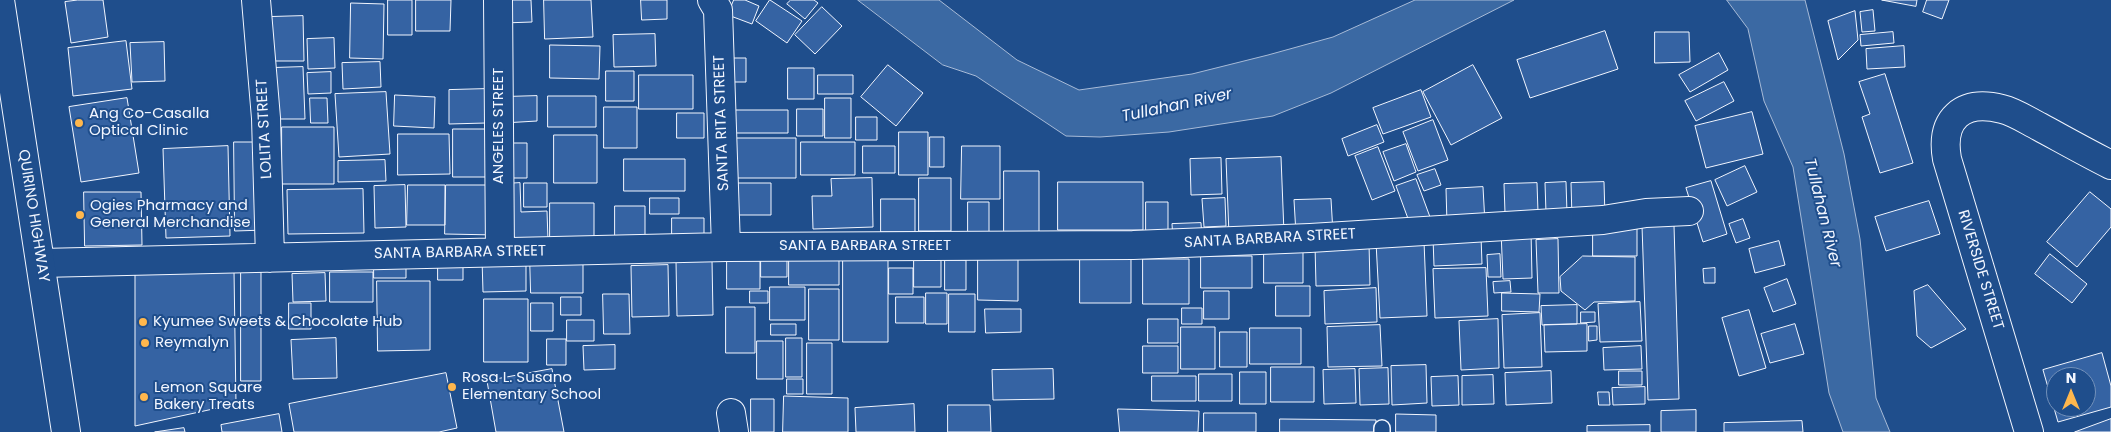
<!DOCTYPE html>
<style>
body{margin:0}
#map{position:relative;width:2111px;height:432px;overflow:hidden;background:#1f4e8c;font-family:Poppins,sans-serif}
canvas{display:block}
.north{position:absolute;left:2046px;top:367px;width:50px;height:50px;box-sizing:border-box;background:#1f4e8c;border:1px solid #7391ba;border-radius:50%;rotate:0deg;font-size:14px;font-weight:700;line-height:20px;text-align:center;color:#f2f6ff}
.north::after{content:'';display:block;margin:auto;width:18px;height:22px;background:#ffb74d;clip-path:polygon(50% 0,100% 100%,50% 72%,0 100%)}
</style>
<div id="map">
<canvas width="2111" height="432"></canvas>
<div class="north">N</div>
</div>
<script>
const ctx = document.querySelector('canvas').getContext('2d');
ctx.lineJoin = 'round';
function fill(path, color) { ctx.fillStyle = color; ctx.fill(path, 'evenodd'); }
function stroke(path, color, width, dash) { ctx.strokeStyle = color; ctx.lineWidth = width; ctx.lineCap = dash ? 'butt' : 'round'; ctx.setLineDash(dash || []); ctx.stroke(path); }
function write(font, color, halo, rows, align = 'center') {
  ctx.font = font + ' Poppins,sans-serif'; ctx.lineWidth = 4; ctx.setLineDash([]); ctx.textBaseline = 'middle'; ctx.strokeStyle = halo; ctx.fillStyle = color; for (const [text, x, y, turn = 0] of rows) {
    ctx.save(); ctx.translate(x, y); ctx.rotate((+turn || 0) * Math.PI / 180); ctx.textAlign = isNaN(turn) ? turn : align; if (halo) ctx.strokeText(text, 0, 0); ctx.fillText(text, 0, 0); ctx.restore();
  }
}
const water = new Path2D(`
 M858,0h81l78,60 62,30 113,-16 76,-19 65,-18 82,-37h99l-183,93 -58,23 -104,16 -69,5 -34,-1 -90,-60 -33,-11z
 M1727,0h78l39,154 16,85 16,159 14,34h-47l-14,-39 -36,-226 -29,-66 -16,-72z`);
const building = new Path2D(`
 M78,0h25l5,37 -37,6 -6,-41z
 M388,0h24v35h-24z
 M416,0h35l-1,31h-34z
 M504,0h27l1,22 -28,1z
 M544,0h47l2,37 -48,2z
 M641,0h26v19l-25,1z
 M734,0h11l14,6 -7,18 -24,-9z
 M770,0l32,21 -15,22 -31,-22z
 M791,0h23l4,3 -13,16 -18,-15z
 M1882,0h35l-1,6z
 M1927,0h22l-7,19 -19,-7z
 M351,3l33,1 -1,55 -33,-1z
 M822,7l20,19 -27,28 -20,-19z
 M1873,10l2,21 -13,1 -2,-20z
 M1855,11l3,29 -20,20 -10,-39z
 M303,16l1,45h-33l-2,-44z
 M1605,31l13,38 -88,29 -13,-38z
 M1655,32h34l1,30 -35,1z
 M1893,32l1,11 -33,3 -1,-11z
 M655,34l1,32 -42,1 -1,-32z
 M334,38l1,30 -27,1 -1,-30z
 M126,41l6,48 -59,7 -5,-48z
 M164,42l1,39 -33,1 -2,-39z
 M550,45l50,1 -1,33 -49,-1z
 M1904,46l1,21 -38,2 -1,-20z
 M1719,53l9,17 -38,22 -11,-17z
 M729,58h17v24h-17z
 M380,62l1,25 -38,2 -1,-26z
 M888,65l35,28 -27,33 -35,-29z
 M1473,65l29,53 -51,27 -28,-53z
 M303,67l2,52h-33l-1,-51z
 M788,68h26v31h-26z
 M606,71h28v30h-28z
 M331,72v21l-23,1 -1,-21z
 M1885,74l28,89 -33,10 -18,-56 8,-3 -11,-32z
 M639,75h54v34h-54z
 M818,75h35v19h-35z
 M1724,82l10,19 -38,20 -11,-20z
 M486,89v34l-37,1v-34z
 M1421,90l10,27 -48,17 -10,-26z
 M386,92l4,62 -51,3 -4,-63z
 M395,95l40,2 -1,31 -40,-2z
 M537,96v25l-34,2v-26z
 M548,96h48v31h-48z
 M127,98l12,75 -58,9 -12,-75z
 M310,98h17l1,25h-17z
 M825,98h26v40h-26z
 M604,107h33v41h-33z
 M797,109h26v27h-26z
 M727,110h61v23h-61z
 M1752,112l11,42 -57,14 -11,-42z
 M677,113h27v25h-27z
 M856,117h21v23h-21z
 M1433,120l15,40 -30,11 -15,-39z
 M1377,125l7,17 -36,14 -6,-17z
 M282,127h52v57h-52z
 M453,129h36v48h-36z
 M899,132h29v43h-29z
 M398,134h51l1,40 -52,1z
 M554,135h43v48h-43z
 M930,137h14v30h-14z
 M729,138h67v40h-67z
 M234,142h30l2,88 -31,1z
 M801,142h54v33h-54z
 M503,143h24v35h-24z
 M1406,144l10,28 -22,9 -11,-29z
 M228,146l2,90 -64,2 -3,-89z
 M863,146h32v27h-32z
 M962,146h38v53h-39z
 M1378,147l17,44 -23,9 -17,-44z
 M1281,157l3,76 -55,2 -3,-76z
 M1221,158l1,36 -31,1 -1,-36z
 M624,159h61v32h-61z
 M385,160l1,21 -48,1v-21z
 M1745,166l12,26 -30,14 -12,-26z
 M1435,169l6,16 -17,6 -7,-16z
 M1004,171h35v61h-35z
 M872,178l1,49 -60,2 -1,-33h20l-1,-17z
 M919,178h32v53h-32z
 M1416,179l14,38 -20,7 -14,-38z
 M1711,181l16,53 -24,8 -17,-54z
 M1058,182h85v48h-85z
 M1566,182l1,31h-21l-1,-30z
 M1604,182l1,35 -33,1 -1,-35z
 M520,183l1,29 26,-1 1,29h-43l-1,-56z
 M524,183h23v24h-23z
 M732,183h39v32h-39z
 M1537,183l1,29 -33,1 -1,-29z
 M405,185l1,42 -31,1 -1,-42z
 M408,185h37v40h-38z
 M446,185h40l11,50 -52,-1z
 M1483,187l2,36 -38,1 -1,-35z
 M363,189l1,44 -76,1 -1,-44z
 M84,192h57l1,53 -57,1z
 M2090,192l21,17v18l-34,40 -30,-25z
 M650,198h29v16h-29z
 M1225,198l1,28 -22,1 -2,-28z
 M881,199h34v33h-34z
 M1331,199l2,34 -37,1 -2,-34z
 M1929,201l11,33 -54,17 -11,-34z
 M968,202h21v31h-21z
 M1146,202h22v32h-22z
 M550,203h44v35h-44z
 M615,206h30v31h-30z
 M672,218h32v26h-32z
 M1743,219l7,19 -14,5 -7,-19z
 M1201,223l1,15 -29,2 -1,-16z
 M1674,225l5,174 -31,1 -6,-174z
 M1593,226h44v30h-44z
 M1531,230l1,48 -29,1 -2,-48z
 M1481,236l1,28 -48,2 -1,-28z
 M1558,239l1,54h-21l-2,-53z
 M1424,241l3,75 -47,2 -4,-76z
 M1779,241l6,24 -30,8 -6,-24z
 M1369,243l1,42 -54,1 -1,-41z
 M761,249h26v28h-26z
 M1264,250h39v33h-39z
 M727,253h33v36h-33z
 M789,254h50v31h-50z
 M1500,254l1,23h-13l-1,-22z
 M2050,254l37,30 -15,19 -37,-29z
 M914,256h27v31h-27z
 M1201,256h51v32h-51z
 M1583,256l52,1v44l-41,1 -9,8 -24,-19 -1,-14z
 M530,257h53v36h-52z
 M526,258v33l-43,1 -1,-33z
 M978,258l40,1v42l-40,-1z
 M1080,259h51v44h-51z
 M1143,259h46v45h-46z
 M712,260l1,55 -36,1 -1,-55z
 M843,260h45v82h-45z
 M945,260h21v30h-21z
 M374,261h32v17h-32z
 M438,261h25v19h-25z
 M668,265l1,51 -37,1 -1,-51z
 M889,268h24v26h-24z
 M1486,268l2,48 -53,2 -2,-49z
 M1715,268v15h-11l-1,-14z
 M234,270l2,134 -101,22v-155z
 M241,272h20v109h-20z
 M330,272h43v30h-43z
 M325,273l1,28 -33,1 -1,-28z
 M1787,279l9,25 -23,8 -9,-24z
 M377,281h53v69l-52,1z
 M1510,281l1,11 -17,1 -1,-11z
 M1928,285l38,44 -35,19 -14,-12 -3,-45z
 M1276,286h34v30h-34z
 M770,287h35v33h-35z
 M1376,288l1,34 -52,2 -1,-33z
 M809,289h30v51h-30z
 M750,291h18v12h-18z
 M1204,291h25v28h-25z
 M926,293h21v31h-21z
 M1502,293l38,1 -1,18 -37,-1z
 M603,294h26l1,40h-26z
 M949,294h26v38h-26z
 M561,297h20v18h-20z
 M896,297h28v26h-28z
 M484,299h44v63h-44z
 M1640,302l2,39 -42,1 -2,-38z
 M289,303h22v26h-22z
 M531,303h22v28h-22z
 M1577,305v19l-35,1 -1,-19z
 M726,307h29v46h-29z
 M1182,308h20v16h-20z
 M985,309h36v23l-35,1z
 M1749,310l17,58 -27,8 -17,-58z
 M1581,312h14v10l-14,1z
 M1540,313l2,54 -38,1 -2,-53z
 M1148,319h30v24h-30z
 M1498,319l1,49 -38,2 -2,-49z
 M567,320h27v21h-27z
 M771,324h25v11h-25z
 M1587,324v27l-42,1 -1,-27z
 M1795,324l9,30 -34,9 -9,-29z
 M1380,325l2,41 -54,1 -1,-40z
 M1589,326h8v14l-8,1z
 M1181,327h34v42h-34z
 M1250,328h51v36h-51z
 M1220,332h27v35h-27z
 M336,338l1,40 -44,1 -2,-39z
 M786,338h16v39h-16z
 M547,339h19v26h-19z
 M757,341h26v38h-26z
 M807,343h25v51h-25z
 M615,345v24l-31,1 -1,-24z
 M1143,346h35v27h-35z
 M1641,346l1,23 -38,1 -1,-22z
 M2102,353l9,33v21l-53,15 -15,-52zM2056,377h30v30h-30z
 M1426,365l1,38 -35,2 -1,-39z
 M1271,367h43v35h-43z
 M1388,368l1,36 -29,1 -1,-36z
 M552,369l12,63h-68l-9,-51z
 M1053,369l1,30 -61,1 -1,-30z
 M1355,369l1,34 -32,1 -1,-34z
 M1551,371l1,32 -46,2 -1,-32z
 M1619,371h23v14h-23z
 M1240,372h26v32h-26z
 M446,373l11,55 -18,4h-145l-5,-28z
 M1199,374h33v27h-33z
 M1493,375l1,29 -32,1v-29z
 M1152,376h44v25h-44z
 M1458,376l1,29 -27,1 -1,-29z
 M787,379h16v15h-16z
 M1645,387v17l-32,1 -1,-17z
 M1598,392h11l1,13h-11z
 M784,396l64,2v34h-65z
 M751,399h23v33h-23z
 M914,404l1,28h-59l-1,-24z
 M948,405h42l1,27h-43z
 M1118,409l81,2 -1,21h-78z
 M1696,410v22h-35v-21z
 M1204,413h52v19h-52z
 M279,414l3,18h-60l-1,-7z
 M1396,414l40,1v17h-40z
 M1280,419l96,1v12h-96z
 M2111,419v13h-36z
 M1802,421l1,11h-79v-9z
 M1650,425v7h-63v-6z
 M184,428l1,4h-30z`);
const lane = new Path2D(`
 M1382,428v4`);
const street = new Path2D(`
 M256,0l10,118 4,140
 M498,0l2,252
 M712,0l6,10 8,237
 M41,263l685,-16 407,-2 177,-7 293,-18 43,-7 43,-2
 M731,413l3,19
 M2029,432l-82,-273c-7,-40 15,-60 55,-50 13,3 26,12 38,18 24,13 47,26 71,38`);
const primary = new Path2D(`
 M0,0l66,432`);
const markers = [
 [79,123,5,"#ffb74d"],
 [80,215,5,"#ffb74d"],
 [143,322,5,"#ffb74d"],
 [145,343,5,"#ffb74d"],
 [452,387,5,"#ffb74d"],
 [144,397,5,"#ffb74d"]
];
const poiNames = [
 ["Ang Co-Casalla",89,114],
 ["Optical Clinic",89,131],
 ["Ogies Pharmacy and",90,206],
 ["General Merchandise",90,223],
 ["Kyumee Sweets & Chocolate Hub",153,322],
 ["Reymalyn",155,343],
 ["Rosa L. Susano",462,378],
 ["Elementary School",462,395],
 ["Lemon Square",154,388],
 ["Bakery Treats",154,405]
];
const streetNames = [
 ["SANTA RITA STREET",722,123,-92],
 ["ANGELES STREET",499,126,-90],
 ["LOLITA STREET",265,129,-93],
 ["QUIRINO HIGHWAY",33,216,81],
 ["SANTA BARBARA STREET",1270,239,-3],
 ["SANTA BARBARA STREET",865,246],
 ["SANTA BARBARA STREET",460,253,-1],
 ["RIVERSIDE STREET",1980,270,73]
];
const waterNames = [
 ["Tullahan River",1177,106,-12],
 ["Tullahan River",1822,213,76]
];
fill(water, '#3b69a3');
stroke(water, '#a8bbd7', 1);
fill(building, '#3563a3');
stroke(building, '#f2f6ff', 1);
stroke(lane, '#f2f6ff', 18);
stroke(street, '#f2f6ff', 30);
stroke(primary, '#f2f6ff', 30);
stroke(lane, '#1f4e8c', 15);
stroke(street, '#1f4e8c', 28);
stroke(primary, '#1f4e8c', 28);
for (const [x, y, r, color] of markers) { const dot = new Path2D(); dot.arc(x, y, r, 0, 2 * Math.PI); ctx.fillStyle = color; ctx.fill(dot); stroke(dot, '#1f4e8c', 2); }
write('15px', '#f2f6ff', '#1f4e8c', poiNames, 'left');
write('15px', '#f2f6ff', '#1f4e8c', streetNames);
write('italic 16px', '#f2f6ff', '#1f4e8c', waterNames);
</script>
